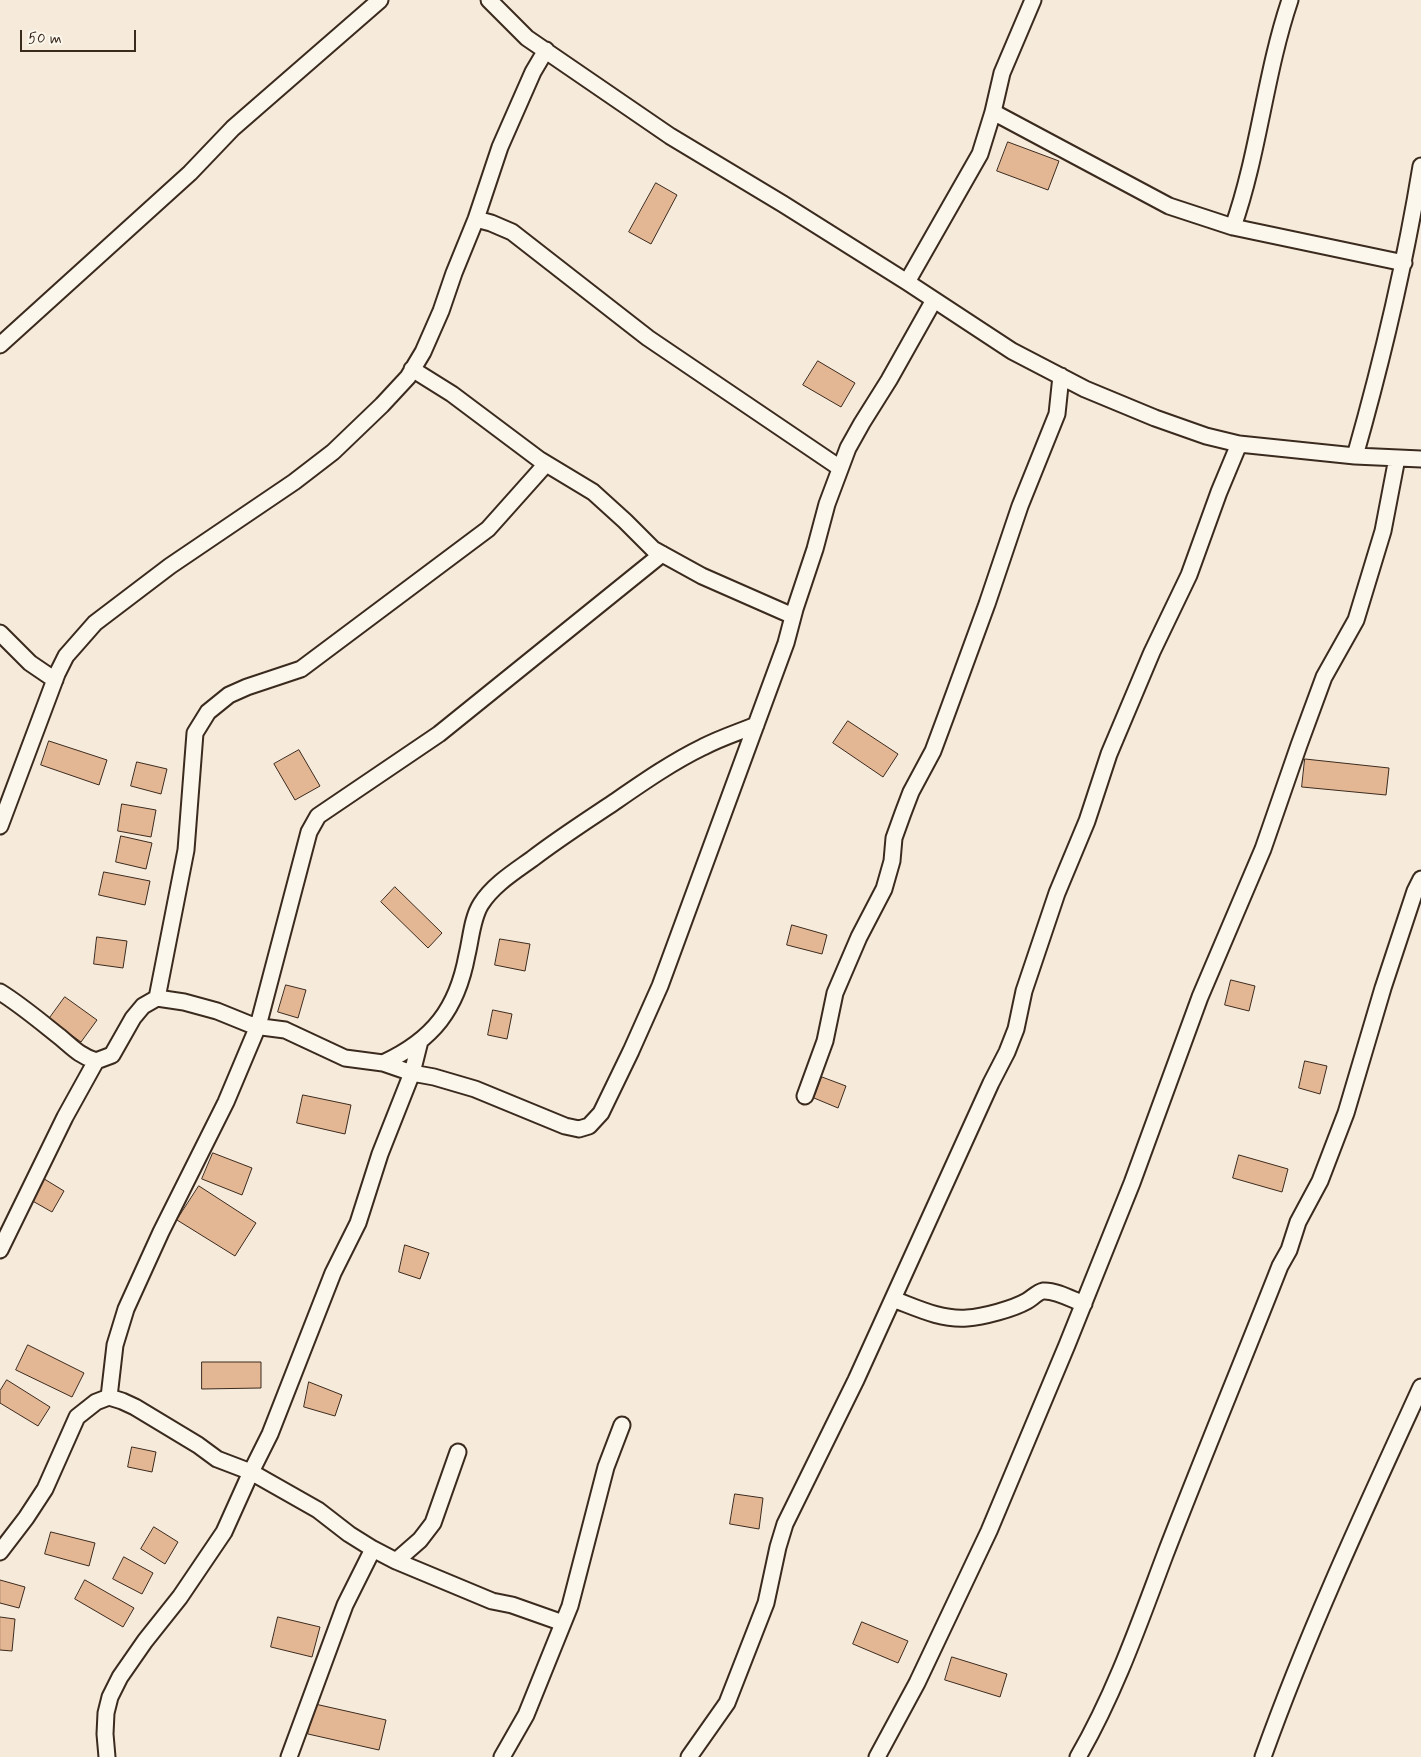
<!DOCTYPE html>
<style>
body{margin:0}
#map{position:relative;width:1421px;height:1757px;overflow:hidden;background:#f6eada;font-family:Mynerve,sans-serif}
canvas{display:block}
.scale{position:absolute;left:20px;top:30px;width:116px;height:22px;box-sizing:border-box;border:2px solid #3b2a1e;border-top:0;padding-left:6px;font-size:15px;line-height:18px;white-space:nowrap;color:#3b2a1e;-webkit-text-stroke:4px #fbf7ec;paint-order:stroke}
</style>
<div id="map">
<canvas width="1421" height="1757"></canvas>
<div class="scale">50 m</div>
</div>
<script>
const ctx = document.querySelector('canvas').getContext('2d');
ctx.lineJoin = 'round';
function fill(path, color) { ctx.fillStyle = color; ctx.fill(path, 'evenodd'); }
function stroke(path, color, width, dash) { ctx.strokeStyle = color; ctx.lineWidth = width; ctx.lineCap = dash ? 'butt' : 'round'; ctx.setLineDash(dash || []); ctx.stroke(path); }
const building = new Path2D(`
 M1008,142l51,19 -11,29 -51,-19z
 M656,183l21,12 -26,49 -22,-12z
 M818,361l37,22 -14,24 -38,-22z
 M848,721l50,33 -15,23 -50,-34z
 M49,741l58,19 -8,25 -58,-20z
 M299,750l21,36 -25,14 -21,-36z
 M1305,759l84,9 -3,27 -84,-8z
 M137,762l30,7 -6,25 -30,-8z
 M122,804l34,6 -5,27 -33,-6z
 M121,836l31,7 -6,26 -30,-7z
 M104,872l46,9 -5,24 -46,-10z
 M395,887l47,46 -14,15 -47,-46z
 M792,925l35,10 -5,19 -35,-9z
 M97,937l30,4 -4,27 -29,-4z
 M500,939l30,5 -5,27 -30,-6z
 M1231,980l24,6 -6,25 -24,-6z
 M286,985l20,5 -8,28 -20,-6z
 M65,997l32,23 -16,22 -32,-23z
 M493,1010l19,4 -5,25 -19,-4z
 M1305,1061l22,5 -7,28 -21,-6z
 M822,1077l24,9 -8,22 -24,-10z
 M303,1095l48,10 -6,29 -48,-11z
 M213,1153l39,15 -10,27 -40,-16z
 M1239,1155l49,14 -6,23 -49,-14z
 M41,1177l23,14 -12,21 -23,-13z
 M199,1186l57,37 -21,33 -58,-36z
 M405,1245l24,8 -9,26 -21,-7z
 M28,1345l56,28 -12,24 -56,-27z
 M202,1362h59v26l-59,1z
 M7,1380l43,27 -12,19 -38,-23v-12z
 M309,1382l33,13 -7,21 -31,-9z
 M132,1447l24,5 -4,20 -24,-5z
 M735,1494l28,4 -4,31 -29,-5z
 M154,1527l24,15 -13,22 -24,-15z
 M51,1532l44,11 -6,23 -44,-12z
 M124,1557l29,16 -11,21 -29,-15z
 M0,1580l25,7 -6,21 -19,-5z
 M85,1580l49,28 -11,19 -48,-28z
 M0,1617l15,2 -3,32 -12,-1z
 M278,1617l42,10 -8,30 -41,-10z
 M862,1622l46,19 -10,22 -45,-19z
 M952,1657l55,17 -7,23 -55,-17z
 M315,1704l71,16 -7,30 -71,-16z`);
const street = new Path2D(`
 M489,0l38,38 143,98 113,68 124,78 105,69 73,38 70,29 51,18 33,8 116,12 66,3
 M993,112l176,94 64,21 171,36
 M476,219l15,4 21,9 136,106 192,130
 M1233,227c26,-74 32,-153 57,-227
 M907,282l73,-128 13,-42 9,-39 31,-73
 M0,345l190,-172 43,-45 147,-128
 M412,369l40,25 88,66 53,32 32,29 28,28 49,27 91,40
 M1355,456c27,-95 50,-192 66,-290
 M0,633l30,30 25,17
 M0,826l57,-152 9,-18 29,-33 75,-57 124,-84 39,-30 49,-47 26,-28 15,-25 18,-41 13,-38 22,-54 24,-72 33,-75 13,-22
 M0,992c21,13 41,30 60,45 13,11 20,19 36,24
 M157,998l29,-148 9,-117 13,-21 21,-17 18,-8 54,-18 187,-140 58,-65
 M383,1063c50,-23 74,-54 84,-108 4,-16 5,-37 14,-51 12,-19 33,-32 51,-45 26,-20 54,-38 81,-56 29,-20 59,-41 90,-56 17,-9 36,-15 53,-22
 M805,1096l20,-55 10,-48 24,-56 25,-48 8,-28 2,-23 9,-25 8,-21 22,-41 13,-35 41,-112 33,-98 37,-92 4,-38
 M0,1250l65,-133 31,-56 16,-6 21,-37 10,-12 14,-8 27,4 33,9 37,15 31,4 60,28 38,5 29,10 22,4 41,12 90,37 14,3 10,-3 12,-13 30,-62 29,-65 126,-343 9,-34 20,-60 12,-45 21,-56 14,-25 27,-43 45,-80
 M893,1299c24,9 48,21 74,19 16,-1 46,-9 60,-17 5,-3 11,-9 16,-10 13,-1 30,9 41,13
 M109,1397l6,-52 11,-36 35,-77 65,-130 32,-76 51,-194 9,-16 121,-82 223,-180
 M0,1552l26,-34 19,-29 32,-72 19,-15 13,-5 13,4 13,6 63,38 19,14 34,13 67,38 31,24 24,15 23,12 24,-21 13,-17 25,-71
 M396,1561l96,40 20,4 51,18
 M107,1757l-2,-23 1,-21 4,-16 10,-20 25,-36 35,-44 44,-65 27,-60 19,-38 63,-161 25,-50 22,-69 32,-81 8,-32
 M289,1757l56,-152 28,-56
 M502,1757l24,-42 44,-109 36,-139 16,-42
 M689,1757l38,-54 39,-100 12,-56 7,-23 71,-144 135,-297 16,-31 9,-23 8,-38 33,-98 30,-72 22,-67 43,-102 37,-77 30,-83 20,-48
 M877,1757l40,-74 72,-152 78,-186 65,-162 68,-186 63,-148 36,-104 25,-68 32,-57 27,-89 14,-73
 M1078,1757c37,-64 61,-133 87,-202 37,-96 77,-192 115,-289l9,-16 9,-28 22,-41 26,-68 37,-125 32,-97 6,-12
 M1263,1757c45,-126 102,-248 158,-370`);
fill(building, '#e4b794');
stroke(building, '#3b2a1e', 1);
stroke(street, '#3b2a1e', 19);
stroke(street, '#fbf7ec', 15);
</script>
